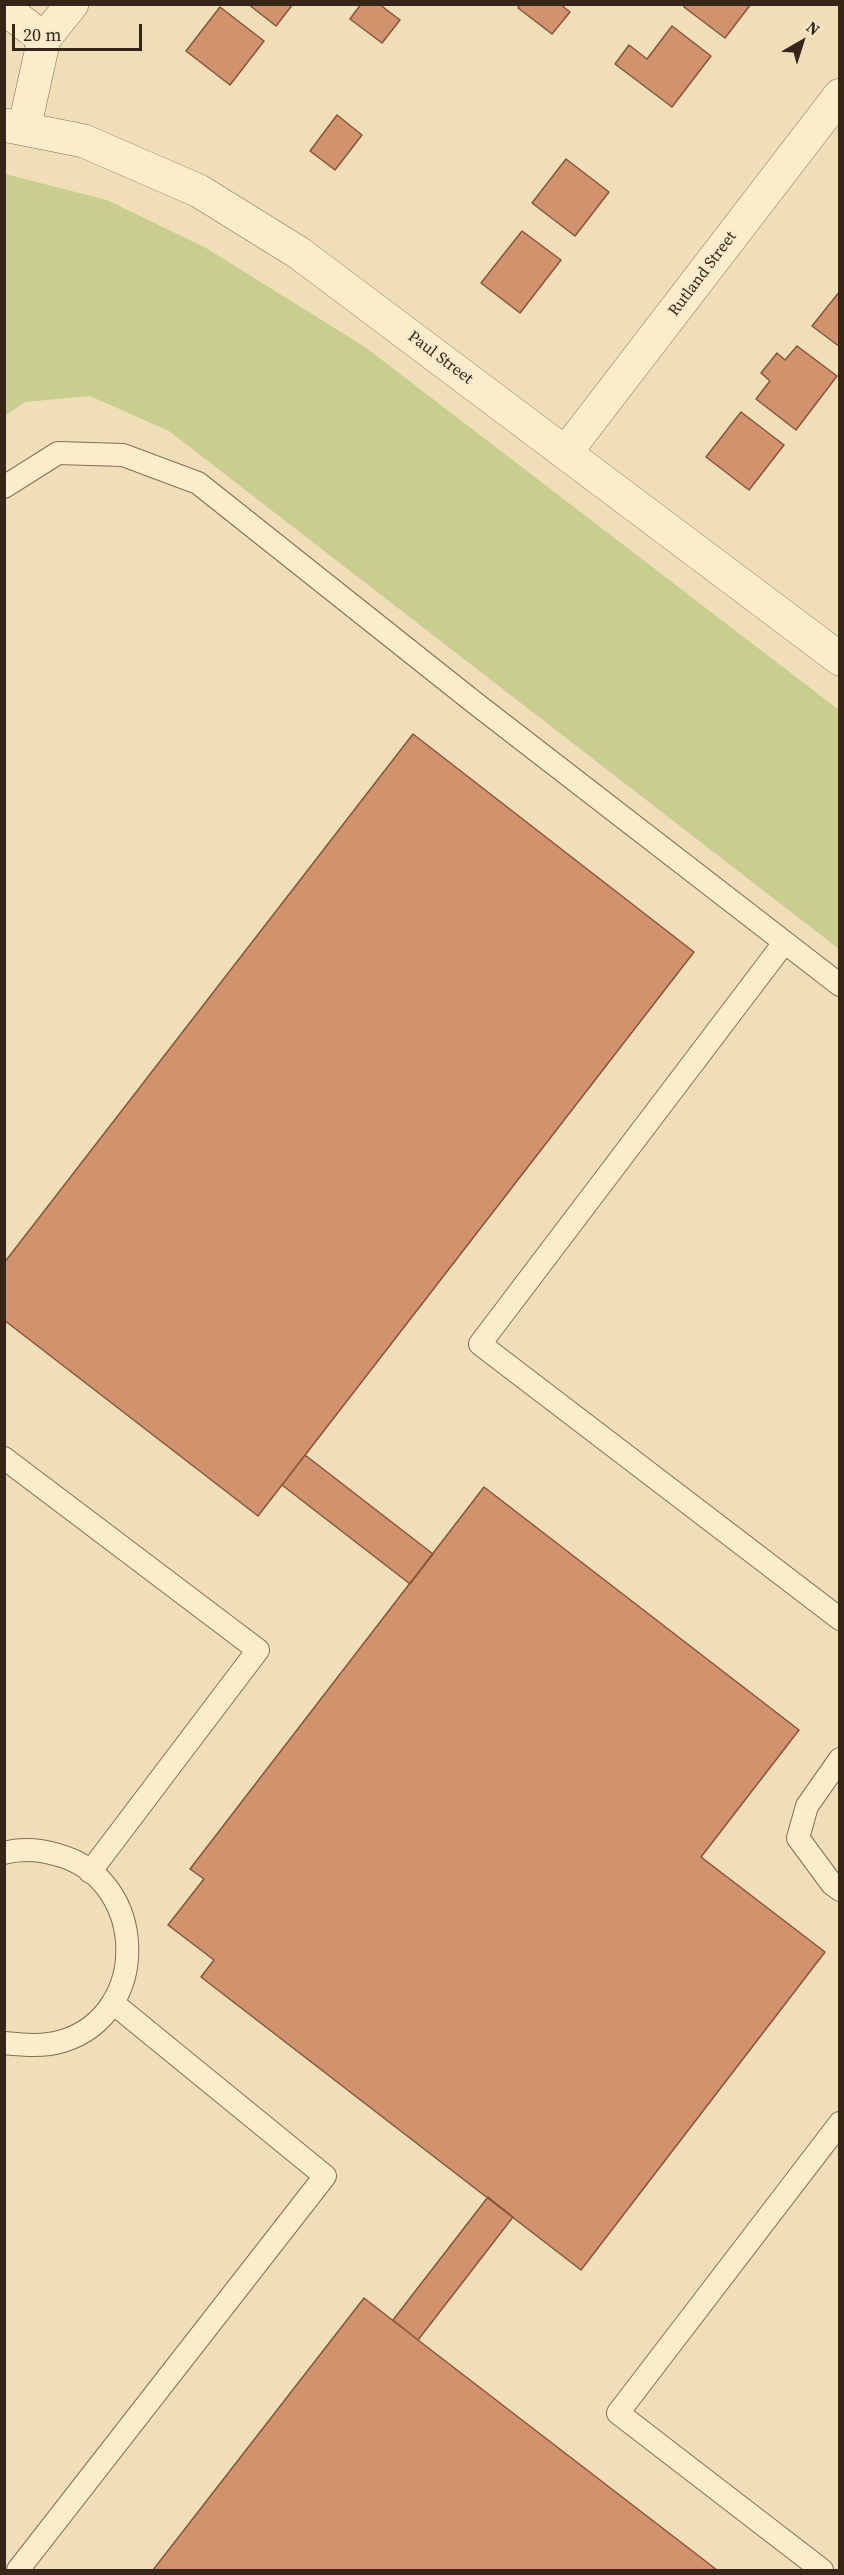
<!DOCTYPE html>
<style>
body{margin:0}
#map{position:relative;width:844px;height:2575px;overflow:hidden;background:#f0deb9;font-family:"Source Serif 4",serif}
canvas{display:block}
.frame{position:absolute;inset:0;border:6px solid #352619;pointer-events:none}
.north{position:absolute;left:772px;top:12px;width:60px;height:60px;-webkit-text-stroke:4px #f7e9c9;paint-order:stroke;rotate:39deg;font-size:16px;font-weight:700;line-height:24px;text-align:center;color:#352619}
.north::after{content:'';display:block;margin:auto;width:21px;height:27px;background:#352619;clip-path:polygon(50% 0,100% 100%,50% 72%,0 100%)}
.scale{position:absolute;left:12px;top:24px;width:130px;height:27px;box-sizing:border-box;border:3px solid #352619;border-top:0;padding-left:8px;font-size:18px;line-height:21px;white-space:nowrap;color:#352619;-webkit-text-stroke:4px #f7e9c9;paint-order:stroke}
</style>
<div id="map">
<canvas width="844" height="2575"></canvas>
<div class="frame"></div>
<div class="north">N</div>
<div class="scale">20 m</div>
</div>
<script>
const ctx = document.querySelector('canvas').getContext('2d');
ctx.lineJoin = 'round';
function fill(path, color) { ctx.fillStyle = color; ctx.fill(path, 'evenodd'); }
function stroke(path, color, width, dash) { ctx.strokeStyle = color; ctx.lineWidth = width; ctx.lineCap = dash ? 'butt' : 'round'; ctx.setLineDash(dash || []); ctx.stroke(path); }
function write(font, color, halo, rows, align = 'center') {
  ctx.font = font + ' "Source Serif 4",serif'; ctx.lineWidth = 4.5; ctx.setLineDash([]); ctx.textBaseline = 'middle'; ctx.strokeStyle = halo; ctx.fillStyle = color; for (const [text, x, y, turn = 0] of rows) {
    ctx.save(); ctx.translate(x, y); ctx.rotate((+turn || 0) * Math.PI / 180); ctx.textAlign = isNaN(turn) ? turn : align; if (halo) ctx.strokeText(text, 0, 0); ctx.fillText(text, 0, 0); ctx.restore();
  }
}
const green = new Path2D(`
 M5,174l102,26 99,48 159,99 474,363v239l-670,-518 -79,-35 -65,6 -20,14z`);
const building = new Path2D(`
 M248,4h45l-17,22z
 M361,4h18l21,16 -18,23 -32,-24z
 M520,4h40l10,8 -18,22 -34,-26z
 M685,4h66l-26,34 -41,-31z
 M220,7l44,34 -34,44 -44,-34z
 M672,26l39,30 -39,51 -57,-43 14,-19 18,14z
 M337,115l25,20 -27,35 -25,-19z
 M566,159l43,33 -34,44 -43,-33z
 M522,231l39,29 -41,53 -39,-30z
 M840,291v56l-28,-21z
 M797,346l40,30 -41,54 -40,-31 14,-18 -9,-8 16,-20 8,7z
 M741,412l43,33 -35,45 -43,-33z
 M413,734l281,218 -436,564 -254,-196v-57z
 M305,1455l128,99 -23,30 -128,-99z
 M484,1487l315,243 -98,127 124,95 -244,318 -380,-293 13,-17 -46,-35 36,-46 -14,-10z
 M488,2197l25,20 -95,123 -25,-20z
 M364,2298l54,42 299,230h-564z`);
const lane = new Path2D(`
 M4,487l54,-34 65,2 75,28 277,220 365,282
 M784,943l-304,401 360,275
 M4,1458l254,192 -168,222
 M840,1759l-33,47 -9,32 34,46 8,6
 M4,1853c18,-5 37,-3 54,2 89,24 94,158 5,186 -19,6 -39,4 -59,2
 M18,2570l307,-394 -212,-173
 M822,2570l-204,-157 222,-290`);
const street = new Path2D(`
 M4,8l40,31
 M4,125l80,16 115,50 100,62 541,406
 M24,129l20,-90 28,-35
 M566,452l274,-357`);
const streetNames = [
 ["Rutland Street",703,274,-53],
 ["Paul Street",440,358,37]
];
fill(green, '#c8ce8d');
fill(building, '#d1936d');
stroke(building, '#875538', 1.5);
stroke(lane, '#876d53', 24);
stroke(street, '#876d53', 34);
stroke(lane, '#fbeccc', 22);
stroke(street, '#fbeccc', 33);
write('16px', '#352619', '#f7e9c9', streetNames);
</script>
